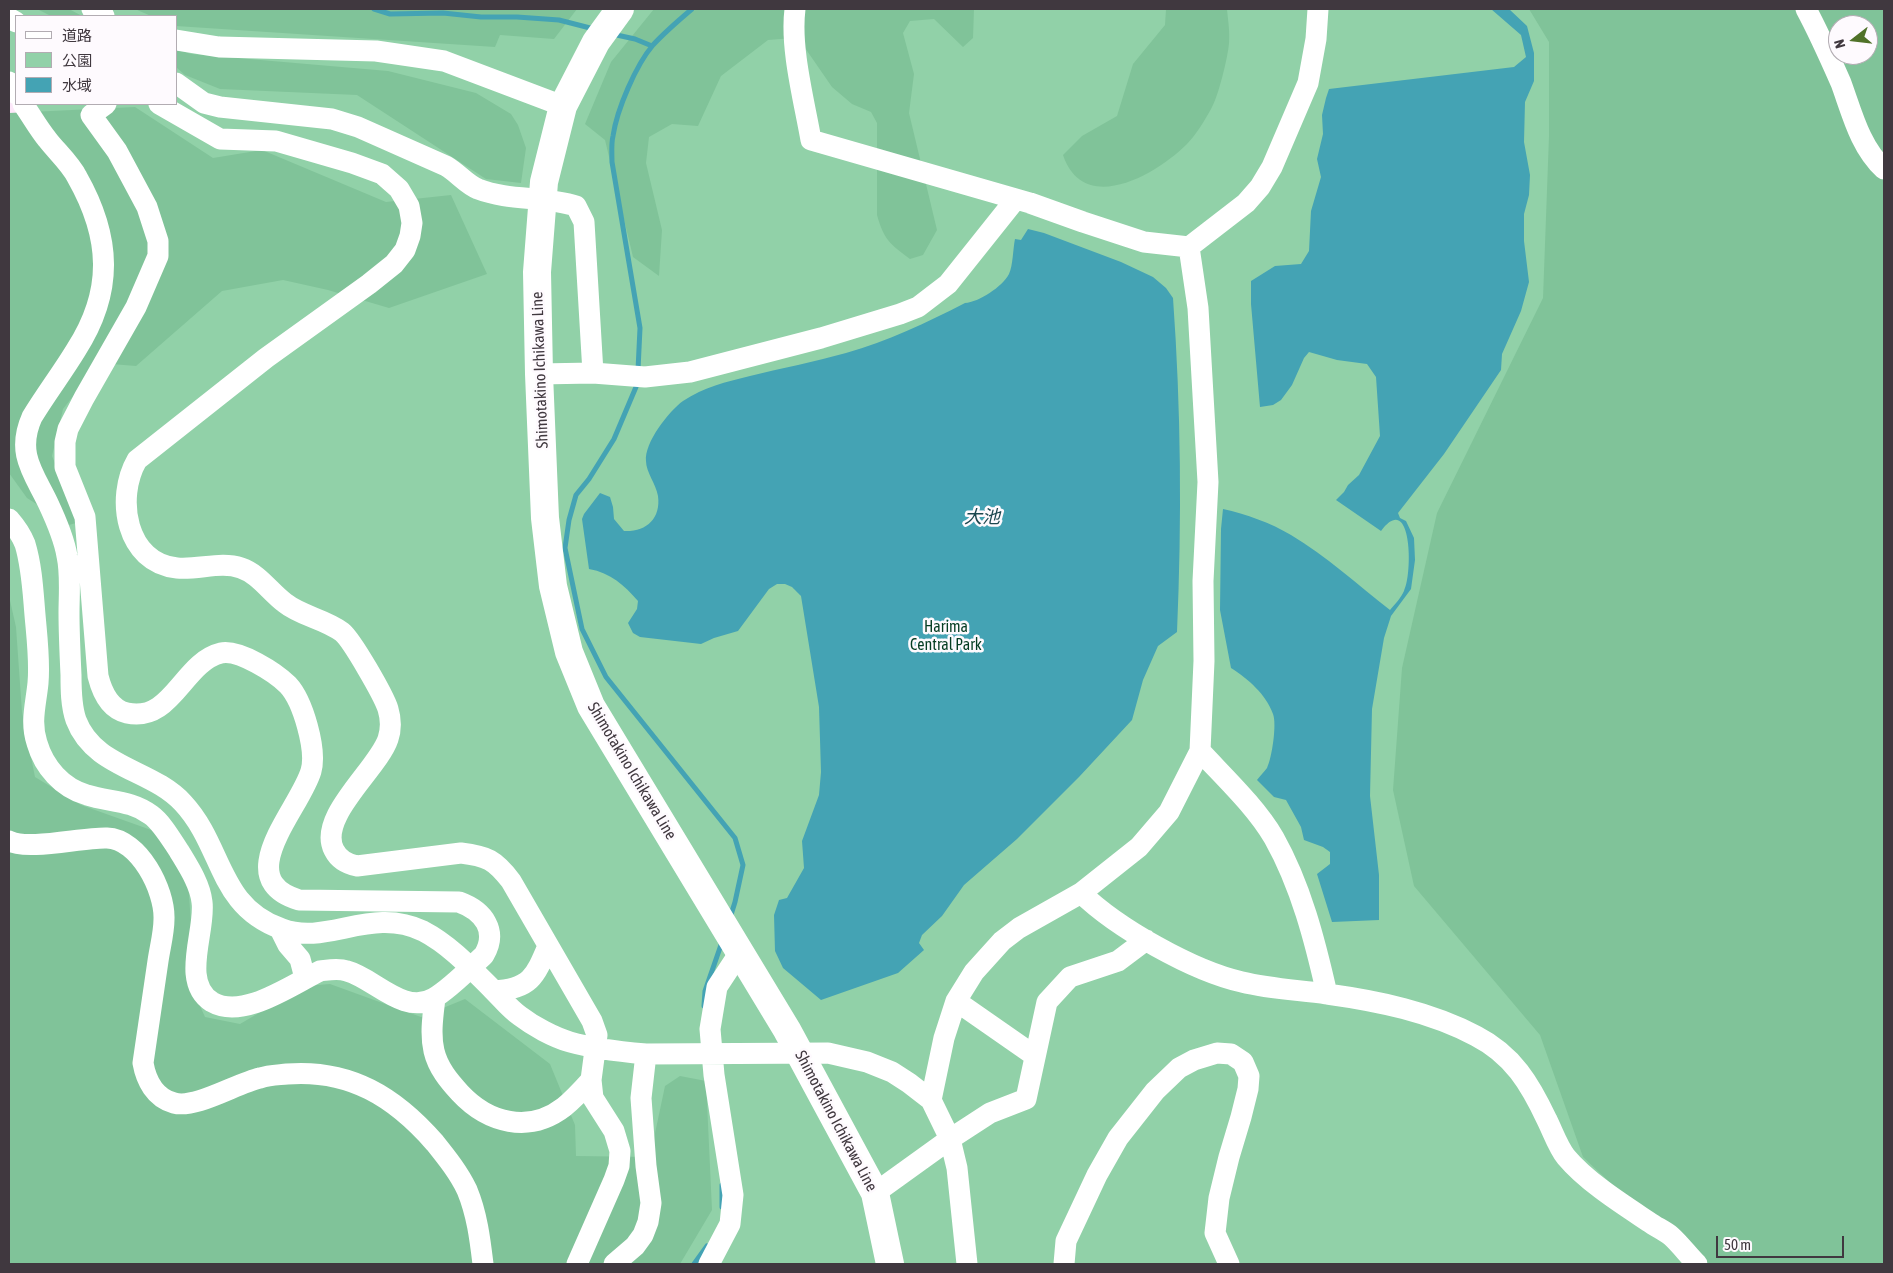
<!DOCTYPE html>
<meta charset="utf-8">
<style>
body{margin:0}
#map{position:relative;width:1893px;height:1273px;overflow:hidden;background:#fce7f9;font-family:"Asap Condensed","Noto Sans JP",sans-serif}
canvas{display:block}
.frame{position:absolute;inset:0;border:10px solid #40383f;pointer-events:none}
.legend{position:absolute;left:15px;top:15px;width:162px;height:90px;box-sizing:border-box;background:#fefafe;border:1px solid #b2acb2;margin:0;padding:6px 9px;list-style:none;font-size:15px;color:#40383f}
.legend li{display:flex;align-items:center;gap:10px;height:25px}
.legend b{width:25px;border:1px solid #b2acb2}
.north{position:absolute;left:1828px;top:15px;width:50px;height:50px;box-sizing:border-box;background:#fefafe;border:1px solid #b2acb2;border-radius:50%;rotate:254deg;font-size:14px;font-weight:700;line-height:20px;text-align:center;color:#40383f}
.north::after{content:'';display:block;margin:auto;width:18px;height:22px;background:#507229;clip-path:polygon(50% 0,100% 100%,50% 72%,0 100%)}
.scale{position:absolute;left:1716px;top:1236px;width:128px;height:22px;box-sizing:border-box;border:2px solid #40383f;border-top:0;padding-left:6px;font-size:15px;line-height:18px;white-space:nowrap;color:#40383f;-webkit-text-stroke:4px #fefafe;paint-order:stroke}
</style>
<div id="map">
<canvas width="1893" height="1273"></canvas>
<div class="frame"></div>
<ul class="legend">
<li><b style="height:6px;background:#fff"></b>道路</li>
<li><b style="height:14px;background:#91d1a8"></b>公園</li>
<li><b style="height:14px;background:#44a3b4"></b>水域</li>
</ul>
<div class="north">N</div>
<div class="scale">50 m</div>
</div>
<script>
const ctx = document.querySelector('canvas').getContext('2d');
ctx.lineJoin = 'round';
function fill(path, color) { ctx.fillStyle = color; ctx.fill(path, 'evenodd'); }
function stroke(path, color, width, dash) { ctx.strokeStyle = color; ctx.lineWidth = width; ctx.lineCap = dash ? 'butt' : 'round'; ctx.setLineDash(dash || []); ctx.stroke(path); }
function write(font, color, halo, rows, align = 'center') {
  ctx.font = font + ' "Asap Condensed","Noto Sans JP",sans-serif'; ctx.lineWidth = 5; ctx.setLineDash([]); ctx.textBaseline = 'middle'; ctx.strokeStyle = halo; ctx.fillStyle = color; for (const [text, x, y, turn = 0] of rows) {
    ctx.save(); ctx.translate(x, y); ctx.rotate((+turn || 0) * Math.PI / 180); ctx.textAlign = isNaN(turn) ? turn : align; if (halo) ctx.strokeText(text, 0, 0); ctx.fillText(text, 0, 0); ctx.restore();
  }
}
const green = new Path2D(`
 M9,9h1875v1255h-1419l-179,-170 -277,-234v-418l83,-142 -83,-206zM16,16h160v88h-160zM1838,25h30v30h-30z`);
const forest = new Path2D(`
 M37,9h32l13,7h-31z
 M135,9h442l-23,30 -54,-4 -5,12 -319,-21v-10h-25z
 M654,9h320l-1,29 -10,9 -29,-28 -24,2 -7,12 11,41 -5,39 28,117 -14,25 -13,4c-20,-15 -26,-19 -33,-44v-92l-6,-11 -19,-8 -20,-17 -29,-42 -10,-7 -25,2 -47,36 -23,50 -26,-2 -23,13 -3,26 16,67 -3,46 -26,-19 -28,-117 -20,-16 26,-62z
 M1166,9h61c1,11 3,23 2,34 -1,14 -11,55 -18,66 -6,11 -15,26 -24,35 -30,30 -103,73 -124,11l19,-19 35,-20 16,-52 32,-39z
 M1529,9h355v1255h-176l-34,-35 22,35 -113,-107 -43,-122 -126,-149 -21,-96 9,-122 35,-155 106,-215 6,-162v-94zM1838,25h30v30h-30z
 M176,49l15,5 197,17 88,22 35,21 7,11 8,23 -5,35 -35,-4 -129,-84 -137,-6 -35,-14 -9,-8z
 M135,107l78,51 49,-8 124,52 65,-7 36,79 -98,34 -61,-18 -45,-10 -61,11 -86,75 -37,-3 -36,46 -11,47 27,66 -10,3 -42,-27 -18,-25v-360z
 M9,596l7,31 6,85 13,65 46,28 73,26 34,49 8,117 9,20 35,7 65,-38 25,-2 91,33 44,-18 85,65 25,61 1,31 74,1 15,-71 15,-10 26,5 6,129 -32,54h-671z`);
const water = new Path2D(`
 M1491,9h18l18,17 7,27v28l-9,21 -1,40 6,33 -1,20 -5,19v27l5,41 -8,29 -19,43 -1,16 -57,84 -46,59 2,5 6,3 8,17 1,22 -4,29 -20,27 -7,22 -12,71 -2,87 9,79v45l-47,2 -15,-48 13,-10v-12l-7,-5 -19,-7 -3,-13 -15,-27 -12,-3 -17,-17c3,-4 7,-8 10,-12 5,-10 10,-44 6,-54 -7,-20 -25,-35 -42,-46l-11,-58 1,-81 2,-20c23,5 48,14 68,26 35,21 67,50 99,75 5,-6 11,-12 14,-19 9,-17 8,-101 -23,-60l-45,-31 8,-8 4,-7 11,-10 21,-39 -4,-59 -9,-13 -30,-4 -28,-8 -5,6 -12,27 -11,15 -8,5 -13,2 -9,-103v-23l24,-15 26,-2 8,-13 2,-40 10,-34 -4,-18 6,-25 -1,-19 4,-17 3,-9 185,-22 12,-10 -5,-22z
 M1028,229l16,4 77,29 32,15 13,11 7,10c8,111 9,222 4,334l-19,14 -15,34 -11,40 -53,57 -62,62 -53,46 -22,31 -20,19 -3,8 5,7 -26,23 -77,27 -38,-32 -8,-17 -1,-36 5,-15 8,-2 17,-30 -2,-27 17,-46 2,-23 -2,-65 -18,-111 -9,-9 -7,-3h-8l-8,5 -31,42 -24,7 -13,6 -61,-7 -7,-4 -5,-10 9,-14 1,-8c-14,-16 -27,-28 -49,-32l-7,-50 2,-5 16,-21 10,4 3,10 1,12 10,12c22,1 37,-12 34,-35 -2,-12 -12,-24 -12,-35 -2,-18 23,-50 37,-60 21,-14 43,-19 67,-25 32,-8 64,-14 96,-23 42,-12 80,-30 119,-50 14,-1 37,-16 44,-29 4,-8 4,-26 6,-35l6,1z`);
const stream = new Path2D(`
 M374,9l16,5 53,-1 38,4h36l42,3 35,9
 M612,34l23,5 17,7
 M638,370l2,-42 -28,-166c0,-8 -1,-18 1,-26 4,-27 23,-71 40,-91 12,-13 26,-25 39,-36
 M637,381l-1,6 -22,52 -25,40 -13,16 -7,25 -4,28 17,81 24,48 129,161 8,27 -8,37 -5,16
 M704,1006l1,-15 17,-49
 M722,1185v22
 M694,1264l13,-18`);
const minor = new Path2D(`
 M92,9l12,7
 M795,9c-5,39 9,91 16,131l219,63 53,19 61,20 45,5 57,-44 14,-16 12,-20 36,-84 8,-44 2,-30
 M1806,9c13,24 24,49 35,74 11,30 19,64 43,86
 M9,18l7,4
 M176,40l43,7 157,4 68,10 119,45
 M9,82l7,12
 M176,83l28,20 16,4 112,12 26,8 88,39c12,7 20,18 32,23 31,12 66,7 98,17l8,16 9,151
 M23,104c8,11 15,24 24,35 9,12 23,24 30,38 34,60 37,114 -1,173 -14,23 -30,44 -44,67 -16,36 1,55 16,86 8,17 16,35 19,53 4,18 2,38 2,57 0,20 1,41 2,62 0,14 0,31 5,45 18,48 76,49 107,83 41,44 34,103 99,126 45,17 89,-23 141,2 27,14 49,38 71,60 8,8 16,18 26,25 13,10 33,21 50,26 20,6 54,10 76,12l182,-1 39,9 25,10 17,11 22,17 19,39 7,29 10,96
 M159,104l61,35 56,2 76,22 30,11 17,15 10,17 3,17 -2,13 -5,14 -11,14 -25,20 -103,74 -129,102c-22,38 -11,103 40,108 22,2 44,-7 64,0 18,6 29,24 44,35 16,13 40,16 57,29 10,8 42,64 46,77 3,10 3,21 0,30 -10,30 -71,78 -54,111 5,10 13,14 23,16l104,-13c26,3 34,7 50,28l81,140 5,14 -6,45 2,18 21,33 6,20 -1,15 -5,14 -37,84
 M539,374l54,-1 52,4 45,-5 131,-34 79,-24 18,-7 30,-23 67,-84
 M9,519c7,8 12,15 16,25 7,23 8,48 10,71 2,23 5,46 3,68 -2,21 -8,39 -1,60 7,24 25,45 50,52 22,7 44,5 64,20 11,8 20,24 28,36 9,15 21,33 23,51 4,29 -22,80 10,100 31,18 79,-17 108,-31 9,-1 18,-3 27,0 27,7 57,45 87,27 17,-10 35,-29 50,-43 14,-24 0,-44 -25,-53l-160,-2c-70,-21 1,-91 12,-129 6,-21 -8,-70 -23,-86 -12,-12 -49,-36 -67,-32 -38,9 -49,70 -94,60 -18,-4 -25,-21 -29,-37l-13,-159 -20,-50v-25l3,-13 16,-31 52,-91 22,-51v-15l-11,-34 -30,-56 -26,-36 15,-11
 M1200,751c25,27 56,56 74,87 27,48 41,103 53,156
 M9,841c19,10 74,-4 98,-3 32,1 58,52 57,81 0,14 -4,28 -6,42 -5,34 -10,68 -15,102 3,17 12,35 31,40 22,6 63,-20 86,-25 9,-3 18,-3 27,-4 63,-5 108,23 148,69 12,15 24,30 32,47 10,24 13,49 16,74
 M1081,893c36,35 112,78 161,89 28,7 57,8 85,12 51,7 104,18 149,42 37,19 54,48 71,84 6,12 11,27 19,37 21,25 56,47 83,65 7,5 16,9 22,14 9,8 17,19 26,28
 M280,929l8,16 12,14 5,19
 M494,991c36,-2 41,-14 54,-45
 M435,998c-2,17 -5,36 -1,53 4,17 15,30 26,42 28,30 69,41 104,14 10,-8 18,-17 27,-27
 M956,1001l79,55
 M931,1100l13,-62 12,-37 18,-29 28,-31 17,-13 62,-35 58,-46 30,-35 31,-61 4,-90 -1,-80 5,-99 -10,-174 -9,-61
 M875,1193l75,-54 40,-26 36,-14 21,-97 23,-25 48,-16 28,-21
 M614,1264l21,-18 8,-11 5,-13 3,-19 -5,-37 -5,-68 5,-44
 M709,1264l21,-40 3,-29 -19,-120 -4,-46 7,-42 23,-35
 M1064,1264l2,-23 31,-66 21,-37 37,-47 24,-23 15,-8 23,-7 14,1 12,8 6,14 -1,13 -7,28 -12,40 -10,41 -4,35 14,31`);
const major = new Path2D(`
 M620,9l-24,33 -33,64 -19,76 -7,90 2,102 6,144 8,68 16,66 22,54 196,324 88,163 15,71`);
const streetNames = [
 ["Shimotakino Ichikawa Line",540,370,-92],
 ["Shimotakino Ichikawa Line",632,771,59],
 ["Shimotakino Ichikawa Line",836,1121,62]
];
const parkNames = [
 ["Harima",946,627],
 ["Central Park",946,645]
];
const waterNames = [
 ["大池",982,517]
];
fill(green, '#91d1a8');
fill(forest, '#80c399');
fill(water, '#44a3b4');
stroke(stream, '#44a3b4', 5);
stroke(minor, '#fff', 21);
stroke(major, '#fff', 28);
write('16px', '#40383f', '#fefafe', streetNames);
write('16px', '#053d22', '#fefafe', parkNames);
write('italic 18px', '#1c474f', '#fefafe', waterNames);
</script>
